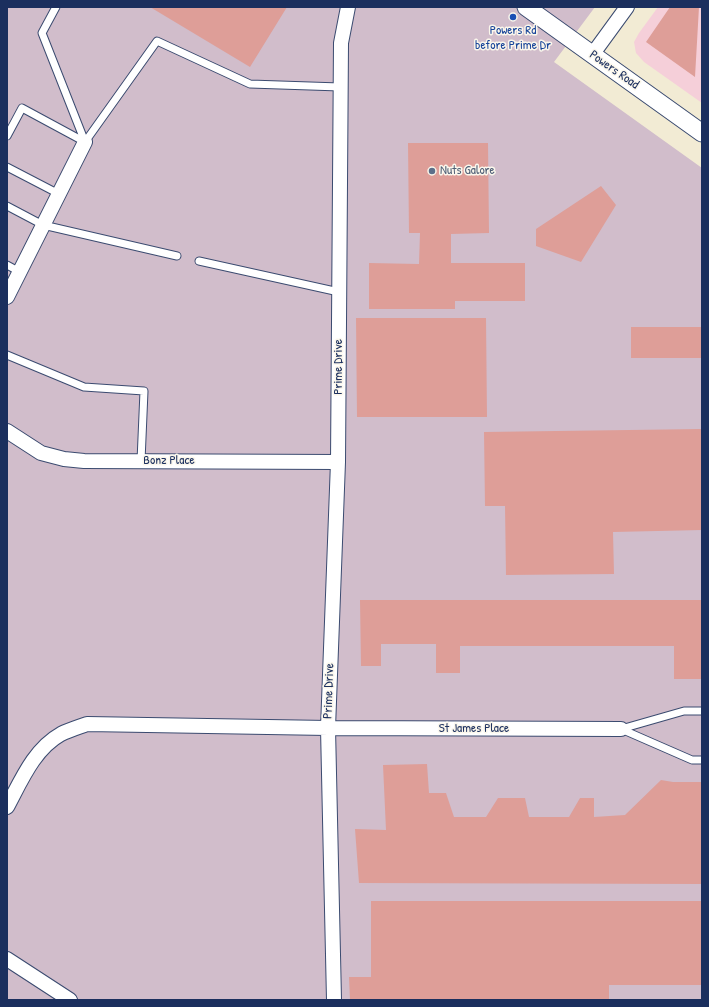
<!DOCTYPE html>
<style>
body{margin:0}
#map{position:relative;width:709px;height:1007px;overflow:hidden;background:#f2ebd4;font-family:"Patrick Hand",sans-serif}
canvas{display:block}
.frame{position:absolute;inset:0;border:8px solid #1b2f5e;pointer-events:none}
</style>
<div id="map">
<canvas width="709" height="1007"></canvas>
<div class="frame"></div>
</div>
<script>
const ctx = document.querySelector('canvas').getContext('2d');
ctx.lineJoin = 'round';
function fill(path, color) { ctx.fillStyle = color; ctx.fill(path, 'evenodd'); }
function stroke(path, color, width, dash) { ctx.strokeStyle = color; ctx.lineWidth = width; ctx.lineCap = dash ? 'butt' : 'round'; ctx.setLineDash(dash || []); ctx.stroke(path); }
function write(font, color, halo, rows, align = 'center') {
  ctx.font = font + ' "Patrick Hand",sans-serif'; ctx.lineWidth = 3; ctx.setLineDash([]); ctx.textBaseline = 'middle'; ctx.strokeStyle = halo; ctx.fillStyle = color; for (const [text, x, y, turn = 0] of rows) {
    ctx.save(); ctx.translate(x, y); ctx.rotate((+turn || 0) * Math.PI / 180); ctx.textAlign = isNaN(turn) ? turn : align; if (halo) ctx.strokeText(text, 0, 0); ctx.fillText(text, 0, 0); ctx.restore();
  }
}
const built = new Path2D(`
 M658,7h44v96l-58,-41 -8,-9 -2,-11 5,-9z`);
const industrial = new Path2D(`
 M7,7h588l-41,55 148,106v832h-695z`);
const building = new Path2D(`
 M150,7h137l-37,60z
 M670,7h29l-4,70 -49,-35z
 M408,143h80l1,90 -38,1v29h74v38h-70v8h-86v-46l50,1 1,-31h-11z
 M601,186l15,19 -35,57 -45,-16v-17z
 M356,318h130l1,99h-130z
 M631,327h71v31h-71z
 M702,429v101l-89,2 1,42 -108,1 -1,-69h-20l-1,-74z
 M360,600h342v79h-28v-33h-214v27h-24v-29h-55v22h-20z
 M427,764l2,29h17l8,24h32l12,-19h27l4,19h40l11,-19h14v19l31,-2 36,-35 12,2h29v102l-343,-1 -4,-54 31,1 -3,-65z
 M371,901h331v84h-93v15h-259l-1,-23h22z`);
const service = new Path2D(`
 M56,7l-14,26 43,109
 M7,136l15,-28 63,34
 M85,142l72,-101 93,43 90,3
 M7,167l52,27
 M7,206l36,19 134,31
 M199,261l140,31
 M7,265l13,7
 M7,355l77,32 60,4 -3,70
 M621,729l71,31h10
 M621,729l63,-18h18`);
const minor = new Path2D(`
 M592,55l35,-48
 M7,297l78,-155
 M7,431l34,22 23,6 20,2 254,1
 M7,807c14,-26 27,-58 54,-73 8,-4 18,-7 26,-10l241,4 293,1
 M7,959l63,41
 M334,1000l-6,-272 10,-266 3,-419 7,-36`);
const tertiary = new Path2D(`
 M526,7l176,126`);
const markers = [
 [513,17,4,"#1a4fb4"],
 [432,171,4,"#5c6f8a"]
];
const transitNames = [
 ["Powers Rd",513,31],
 ["before Prime Dr",513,46]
];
const streetNames = [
 ["Powers Road",614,70,35],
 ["Prime Drive",339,367,-90],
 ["Bonz Place",169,461],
 ["Prime Drive",329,691,-88],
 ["St James Place",474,729]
];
const serviceNames = [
 ["Nuts Galore",440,171]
];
fill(built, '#f5cfd9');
fill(industrial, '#d1bdcb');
fill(building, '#de9e98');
stroke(service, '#3b4b70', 9);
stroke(minor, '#3b4b70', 16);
stroke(tertiary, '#3b4b70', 19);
stroke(service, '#fff', 7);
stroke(minor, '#fff', 14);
stroke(tertiary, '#fff', 17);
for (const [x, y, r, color] of markers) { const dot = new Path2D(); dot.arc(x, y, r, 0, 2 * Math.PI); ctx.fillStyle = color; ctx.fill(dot); stroke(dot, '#fbf7ec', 1.5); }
write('13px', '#164399', '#fbf7ec', transitNames);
write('13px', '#1b2f5e', '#fbf7ec', streetNames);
write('13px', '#4e5e75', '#fbf7ec', serviceNames, 'left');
</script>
